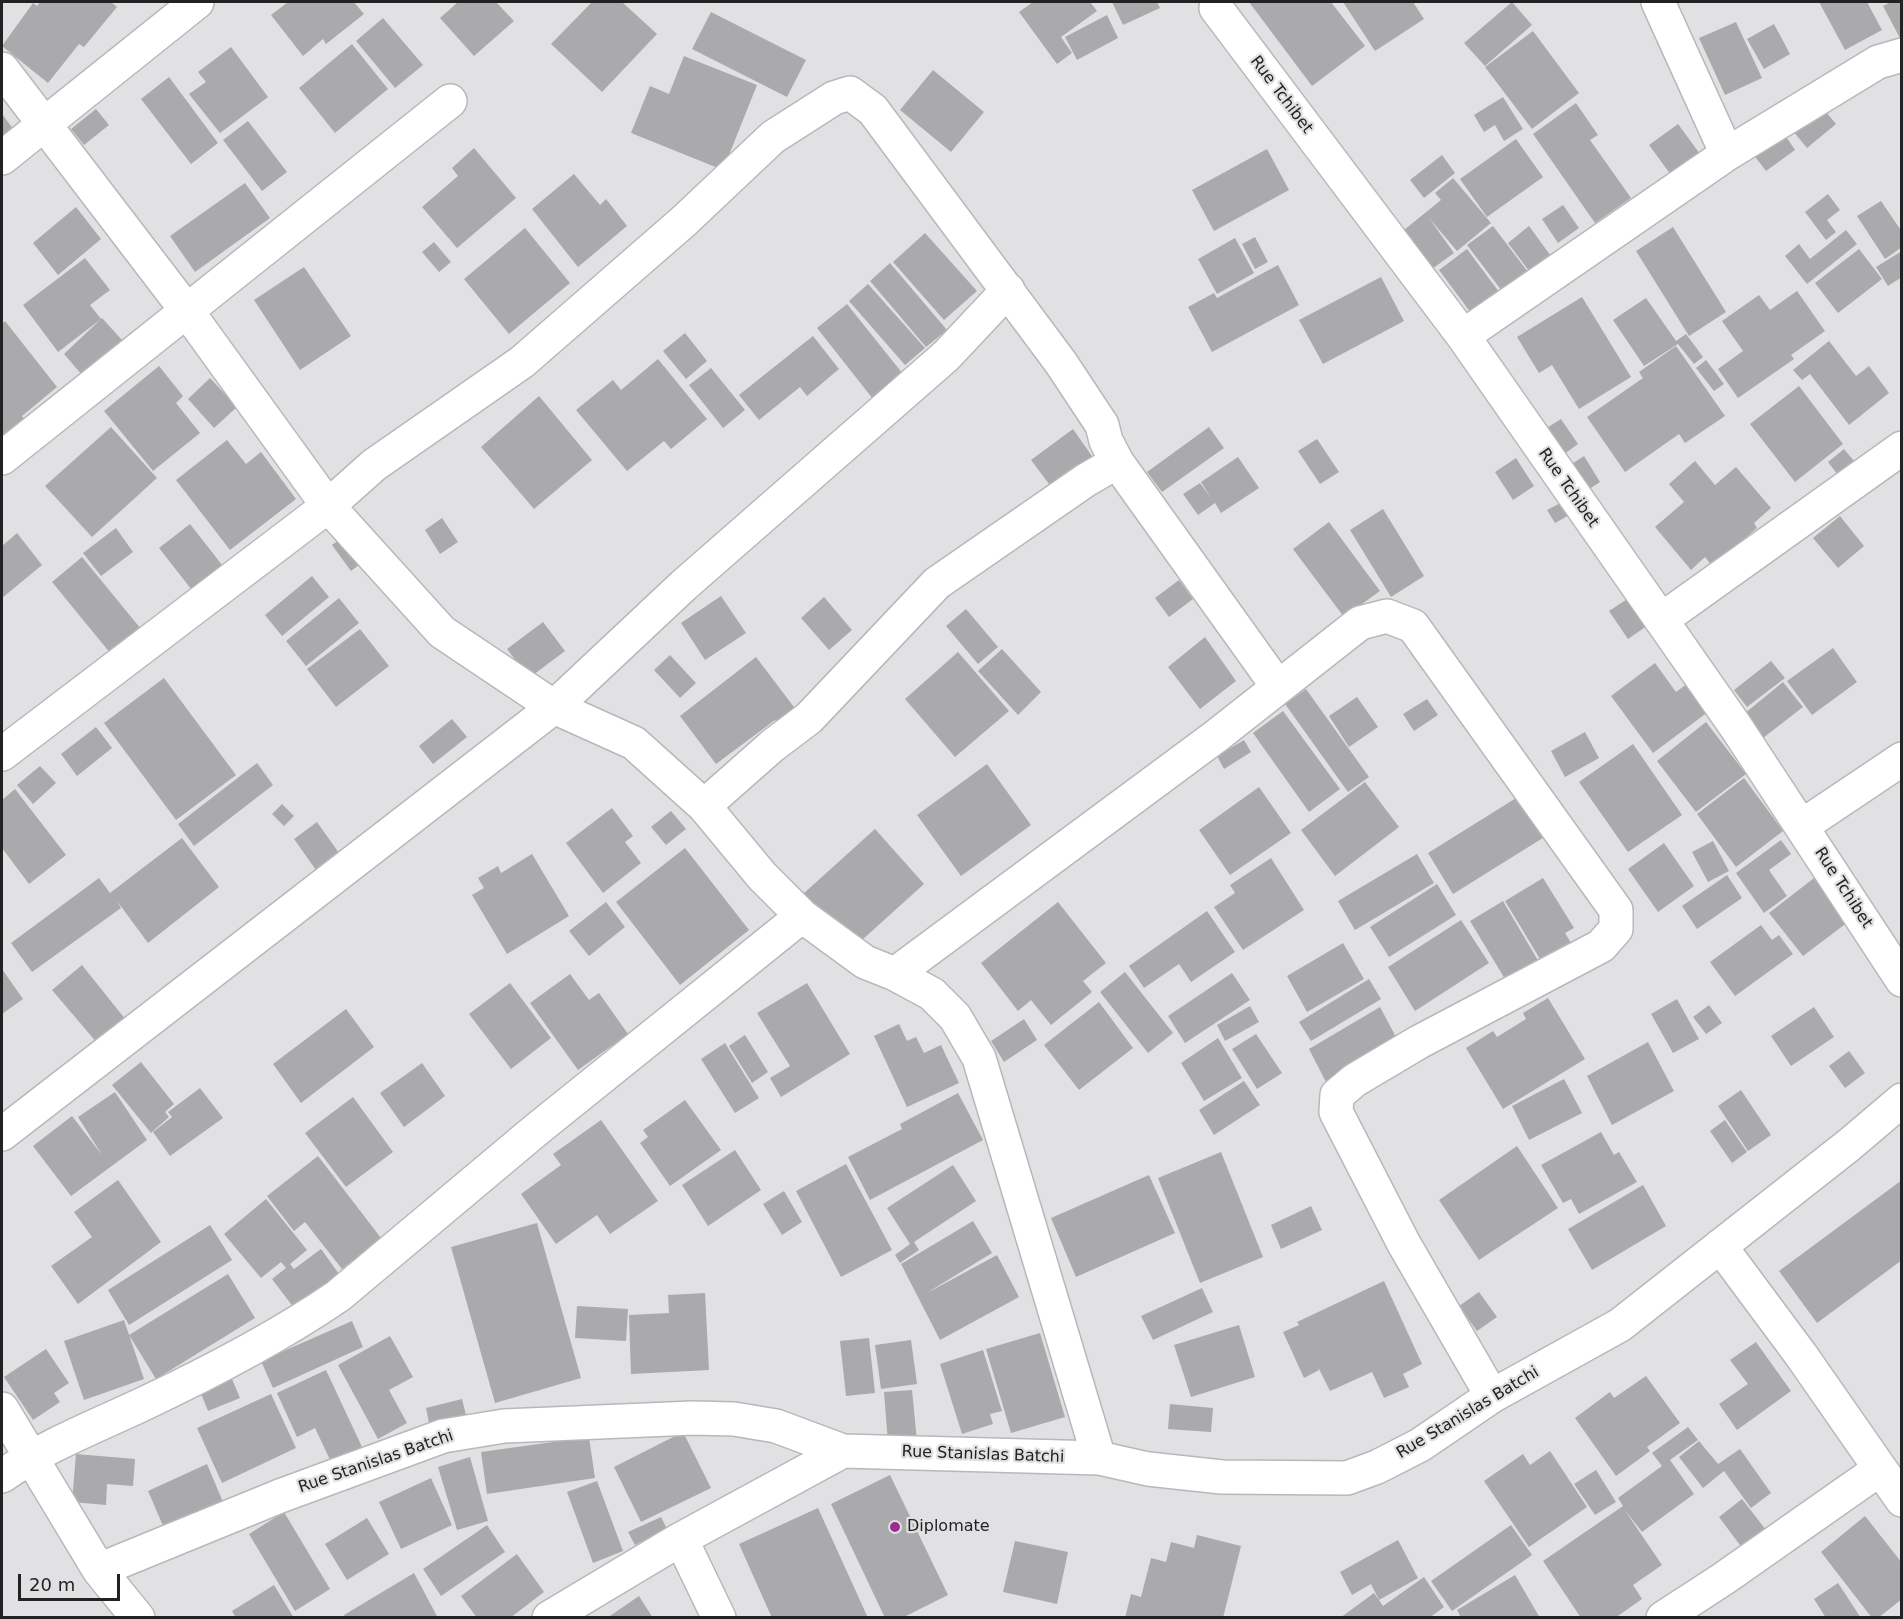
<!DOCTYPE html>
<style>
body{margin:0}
#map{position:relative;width:1903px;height:1619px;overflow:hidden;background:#e1e1e3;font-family:"DejaVu Sans",sans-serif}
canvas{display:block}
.frame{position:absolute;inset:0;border:3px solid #222223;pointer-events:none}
.scale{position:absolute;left:18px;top:1574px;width:102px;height:27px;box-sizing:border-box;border:3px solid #222223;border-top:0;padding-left:8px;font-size:18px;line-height:21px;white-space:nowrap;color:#222223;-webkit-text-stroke:4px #e1e1e3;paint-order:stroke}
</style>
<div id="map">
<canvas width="1903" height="1619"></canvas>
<div class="frame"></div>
<div class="scale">20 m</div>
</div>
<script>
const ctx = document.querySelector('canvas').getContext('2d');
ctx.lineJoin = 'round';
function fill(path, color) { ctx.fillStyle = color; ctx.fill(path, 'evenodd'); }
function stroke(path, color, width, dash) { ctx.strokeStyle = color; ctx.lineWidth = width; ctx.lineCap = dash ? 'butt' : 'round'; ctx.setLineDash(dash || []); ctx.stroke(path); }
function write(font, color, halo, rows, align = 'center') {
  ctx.font = font + ' "DejaVu Sans",sans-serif'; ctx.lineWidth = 4.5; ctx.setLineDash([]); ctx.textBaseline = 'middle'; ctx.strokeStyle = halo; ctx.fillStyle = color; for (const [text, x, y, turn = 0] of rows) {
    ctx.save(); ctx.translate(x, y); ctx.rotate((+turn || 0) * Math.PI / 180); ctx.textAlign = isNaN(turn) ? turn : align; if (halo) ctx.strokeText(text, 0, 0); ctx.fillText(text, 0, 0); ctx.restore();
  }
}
const building = new Path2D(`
 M40,2h71l6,5 -33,40 -5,-3 -31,39 -46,-37 31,-43 4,3z
 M288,2h66l10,12 -38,30 -3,-5 -20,17 -32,-41z
 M458,2h38l18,19 -40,35 -34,-38z
 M592,2h30l35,32 -55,58 -51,-48z
 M1033,2h57l7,9 -36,26 11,16 -15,11 -38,-52z
 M1112,2h45l3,6 -37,17z
 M1249,2h82l34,44 -53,40z
 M1343,2h70l11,17 -49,32z
 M1512,2l20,23 -47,41 -21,-23z
 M1819,2h48l15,28 -37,20z
 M1891,2h11v40l-19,-36z
 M711,12l95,48 -19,37 -95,-48z
 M1107,15l11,23 -41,22 -12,-23z
 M383,18l40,47 -28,23 -39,-47z
 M1736,22l26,56 -37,17 -26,-57z
 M1774,24l16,30 -26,15 -17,-30z
 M1533,31l46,62 -47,36 -47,-62z
 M352,44l36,45 -53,44 -36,-45z
 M231,47l37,50 -48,36 -31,-39 17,-12 -8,-10z
 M684,56l73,29 -34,85 -92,-37 19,-47 19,8z
 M933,70l51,42 -33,40 -51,-42z
 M169,77l49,66 -27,21 -50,-65z
 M1503,97l20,32 -19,12 -9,-16 -11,7 -10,-17z
 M1576,103l22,32 -8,5 41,58 -36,25 -62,-89z
 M1822,107l14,17 -29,24 -14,-17z
 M96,109l13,16 -25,20 -13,-16z
 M2,114l12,16 -12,10z
 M248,121l39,51 -25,19 -39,-51z
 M1678,124l25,34 -29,21 -25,-34z
 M1783,132l12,18 -29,21 -13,-17z
 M1516,139l27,38 -56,40 -27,-38z
 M474,148l42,50 -59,50 -35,-41 36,-31 -6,-8z
 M1267,149l22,41 -75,41 -22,-41z
 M1442,155l13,18 -31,25 -14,-18z
 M574,174l26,31 6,-6 21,27 -49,41 -46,-58z
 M1453,178l38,45 -34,28 -28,-33 25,35 -22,16 -28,-39 37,-30 -6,-7z
 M245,183l25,35 -75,54 -25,-36z
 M1828,194l12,16 -13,10 9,12 -10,8 -21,-28z
 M1881,201l21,31v15l-17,12 -28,-43z
 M1563,205l16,23 -21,15 -16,-24z
 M76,207l25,32 -43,36 -25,-32z
 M1493,226l38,50 -26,19 -38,-50z
 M1529,226l24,33 -21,16 -24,-32z
 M1673,227l53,85 -37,24 -53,-85z
 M525,228l45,55 -61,51 -45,-55z
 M1846,230l11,14 -50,40 -22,-28 14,-12 11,15z
 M925,233l52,58 -33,29 -51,-58z
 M1255,237l13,25 -13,7 -13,-25z
 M1235,238l19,35 -37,21 -19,-35z
 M434,242l17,20 -12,10 -17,-20z
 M1467,249l35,47 -28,21 -35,-47z
 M1859,249l23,30 -44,34 -23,-30z
 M1902,251v26l-14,9 -12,-19z
 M85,258l25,32 -20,15 11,14 -43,33 -35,-47z
 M890,263l57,67 -21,17 -56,-66z
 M1278,265l21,40 -87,47 -24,-45 26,-14 3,5z
 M304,267l47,69 -51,34 -46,-70z
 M1381,277l23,44 -81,43 -24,-44z
 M868,284l57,64 -20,17 -56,-64z
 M1797,291l28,40 -34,24 3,4 -56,39 -20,-29 25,-18 -21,-30 37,-26 11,15z
 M1582,297l49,80 -52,32 -27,-44 -13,8 -22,-36z
 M1646,298l30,43 10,-7 17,23 -9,7 -16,-20 -34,22 -31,-46z
 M847,304l56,70 -30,25 -56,-71z
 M102,318l20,22 -39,36 -19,-22z
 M5,321l52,66 -35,29 4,6 -24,19v-117z
 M685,333l22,28 -21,18 -23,-28z
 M813,336l26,33 -32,27 -7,-9 -41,33 -20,-25z
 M1829,341l27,35 13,-10 20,27 -40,32 -39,-51 -8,6 -9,-10z
 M1676,346l49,70 -40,27 -6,-9 -54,38 -38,-55 56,-39 -4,-6z
 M658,359l49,60 -36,30 -7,-8 -37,30 -51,-61 37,-30 8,10z
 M1706,360l18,24 -10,7 -18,-23z
 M159,366l24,30 -7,7 24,30 -47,38 -49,-60z
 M711,368l34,42 -22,18 -34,-43z
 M210,378l27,29 -23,21 -26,-29z
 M1799,386l44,58 -48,38 -45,-58z
 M539,396l53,64 -58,49 -53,-62z
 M1561,419l17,25 -18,13 -18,-26z
 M111,427l46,51 -65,59 -47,-51z
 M1209,427l15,21 -62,44 -15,-20z
 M1073,429l21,30 -42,29 -21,-28z
 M1317,439l22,33 -19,12 -22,-33z
 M227,440l19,24 15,-12 35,47 -66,51 -54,-70z
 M1844,449l10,12 -16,14 -10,-13z
 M1584,456l16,26 -17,11 -16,-26z
 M1238,457l21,31 -38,25 -6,-10 -17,12 -15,-21 17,-11 11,15 -10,-16z
 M1516,458l18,28 -21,14 -18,-28z
 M1695,461l20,24 21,-18 35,41 -17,15 3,5 -45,38 -7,-9 -14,13 -36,-43 29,-25 -15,-18z
 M1568,499l7,13 -20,11 -8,-13z
 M1383,509l41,67 -33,21 -41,-67z
 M1840,516l24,30 -26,22 -25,-30z
 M442,518l16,24 -18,12 -15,-24z
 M1329,522l51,69 -36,26 -51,-68z
 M190,524l36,46 -31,24 -36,-46z
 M116,528l17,24 -32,24 -18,-23z
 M17,533l25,32 -40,33v-52z
 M345,536l18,26 -12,9 -19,-26z
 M82,557l59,72 -30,25 -59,-72z
 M312,576l17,21 -47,39 -17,-21z
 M1179,580l14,19 -24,18 -14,-19z
 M1635,594l19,27 -26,18 -19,-28z
 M721,596l25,37 -41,27 -24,-37z
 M824,597l28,33 -23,20 -28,-32z
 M339,598l20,25 -53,43 -20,-25z
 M966,609l32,38 -20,17 -32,-38z
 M543,622l22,29 -36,27 -22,-29z
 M360,629l29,37 -53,41 -29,-38z
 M1205,637l31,44 -36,28 -32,-42z
 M1833,648l24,34 -45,33 -25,-34z
 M1002,649l39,43 -23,23 -40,-44z
 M958,652l51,59 -54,46 -50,-58z
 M670,655l26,28 -16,15 -26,-28z
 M756,657l44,58 -19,13 -6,-8 -59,44 -36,-48z
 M1771,661l14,17 -38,29 -13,-17z
 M1655,663l21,29 15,-11 21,28 -59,44 -42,-57z
 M164,678l72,97 -60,45 -72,-97z
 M1783,682l20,25 -40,31 -19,-24z
 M1306,689l63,88 -21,15 -63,-88z
 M1357,697l21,30 -29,20 -20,-31z
 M1427,699l11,16 -24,16 -11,-17z
 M1283,711l57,78 -31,23 -56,-79z
 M452,719l15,18 -34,27 -14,-18z
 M1706,722l40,52 -50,38 -39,-51z
 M96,727l16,21 -35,28 -16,-22z
 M1585,732l14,26 -34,19 -14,-26z
 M1244,740l7,12 -27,17 -7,-13z
 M1633,744l49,71 -54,37 -49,-70z
 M257,763l16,22 -79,61 -16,-22z
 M987,764l44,61 -70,51 -44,-61z
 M40,766l16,17 -23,21 -16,-19z
 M1744,778l39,53 -47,36 -39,-53z
 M1365,782l34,45 -64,49 -34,-46z
 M1259,787l32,46 -61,42 -31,-45z
 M15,789l51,66 -37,29 -27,-36v-48z
 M1521,795l25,41 -93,58 -25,-41z
 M282,804l12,12 -10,10 -12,-12z
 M612,808l21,28 -8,6 16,21 -38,30 -37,-50z
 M671,811l15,18 -20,16 -15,-18z
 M317,822l22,31 -23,17 -22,-31z
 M875,829l49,55 -72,65 -49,-55z
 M182,838l37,49 -71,56 -31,-42 4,7 -89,64 -21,-29 88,-65 11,15z
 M1781,840l10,14 -22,16 18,26 -23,17 -28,-40z
 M1713,841l16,30 -21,11 -16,-30z
 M1664,843l30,43 -36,26 -30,-43z
 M685,848l64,82 -69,55 -64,-83z
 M532,854l37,62 -62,38 -35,-59 12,-7 -6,-10 20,-12 3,7z
 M1417,854l17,29 -79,47 -17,-29z
 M1271,858l33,52 -61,40 -29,-43 21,-14 -5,-8z
 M1727,875l15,23 -45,31 -15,-23z
 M1543,878l31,50 -9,5 8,13 -30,18 -38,-63z
 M1814,878l34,44 -45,34 -34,-43z
 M1437,884l19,31 -67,42 -19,-30z
 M1503,901l37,63 -32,20 -38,-63z
 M606,902l19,25 -36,29 -20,-25z
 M1058,902l48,61 -23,18 9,11 -41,33 -20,-25 -13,11 -37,-48z
 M1207,911l28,41 -44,30 -12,-18 -35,24 -15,-22z
 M1461,920l28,43 -74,48 -27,-44z
 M1761,925l11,15 7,-5 14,19 -58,42 -25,-34z
 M1343,943l21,36 -57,33 -20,-36z
 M82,965l44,55 -28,24 -46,-54z
 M2,969l21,30 -21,15z
 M1125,972l48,61 -25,20 -48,-61z
 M1232,973l18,27 -65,43 -17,-27z
 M570,974l19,26 10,-7 29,41 -50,36 -48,-67z
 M1369,979l12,20 -70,42 -12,-19z
 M510,983l41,55 -40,31 -42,-55z
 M807,983l43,71 -69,43 -11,-19 20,-12 -33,-53z
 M1548,998l37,61 -82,50 -37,-61 27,-17 4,6 29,-18 -3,-6z
 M1677,999l22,40 -26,14 -22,-39z
 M1099,1002l34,46 -54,42 -35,-45z
 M1709,1005l13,18 -16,11 -13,-17z
 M1250,1006l9,16 -34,19 -8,-16z
 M1380,1007l17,32 -70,45 -18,-35z
 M1814,1007l20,30 -43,29 -20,-30z
 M346,1009l28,38 -73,56 -28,-39z
 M1024,1019l13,21 -33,22 -13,-21z
 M899,1024l8,17 9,-4 8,16 17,-8 18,38 -52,24 -33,-71z
 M1256,1034l26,39 -25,16 -25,-40z
 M745,1035l23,37 -16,11 -23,-37z
 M1218,1038l24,40 -38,23 -23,-38z
 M1648,1042l26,49 -62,34 -25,-49z
 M725,1043l34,55 -24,15 -34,-54z
 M1849,1051l16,22 -20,15 -16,-22z
 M141,1062l33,42 -9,8 4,5 -18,16 -39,-48z
 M422,1063l23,33 -41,31 -24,-34z
 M1564,1079l18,34 -53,27 -17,-34z
 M1244,1081l16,24 -46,30 -15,-25z
 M200,1088l23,30 -53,38 -17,-24 19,-15 -4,-5z
 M1741,1090l30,45 -23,16 -30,-45z
 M115,1092l32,48 -76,56 -38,-50 39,-30 30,39 -24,-38z
 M958,1093l25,47 -113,60 -22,-43 54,-28 -2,-5z
 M353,1097l40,55 -47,35 -41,-54z
 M685,1100l36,50 -51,36 -30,-43 8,-6 -5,-7z
 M601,1120l57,81 -48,33 -13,-19 -41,29 -35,-50 40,-29 -8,-11z
 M1725,1120l22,32 -15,11 -22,-32z
 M1601,1132l13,23 5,-3 18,30 -58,32 -8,-15 -8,4 -22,-38z
 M1517,1146l41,62 -79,52 -40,-60z
 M735,1150l26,40 -53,36 -26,-41z
 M1221,1152l42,105 -63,26 -42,-105z
 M318,1156l63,82 -39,31 -37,-47 -11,9 -27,-35z
 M846,1164l46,86 -51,27 -45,-86z
 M953,1165l23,36 -62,41 5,8 -19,13 -5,-8 15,-11 -23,-36z
 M1149,1175l26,58 -99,44 -25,-59z
 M118,1180l43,62 -83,62 -27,-38 41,-29 -18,-25z
 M1902,1180v80l-85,63 -38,-52z
 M1643,1185l23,41 -74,44 -24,-41z
 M784,1191l18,31 -20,13 -19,-31z
 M266,1199l41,51 -17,14 4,5 27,-20 18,25 -45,34 -22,-29 14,-11 -5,-6 -20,16 -37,-44z
 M1311,1206l11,24 -41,19 -10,-24z
 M973,1221l19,32 -67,41 72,-39 22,42 -79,43 -39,-76z
 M537,1223l44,155 -86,25 -44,-156z
 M210,1225l22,35 -103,65 -21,-35z
 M228,1274l27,44 -99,61 -27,-44z
 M1384,1281l38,83 -19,10 6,13 -25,11 -12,-26 -42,19 -13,-26 2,5 -15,8 -21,-46 16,-7 -2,-3z
 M1202,1288l11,24 -60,28 -12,-24z
 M1479,1292l18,25 -20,14 -18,-25z
 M705,1293l4,77 -78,4 -2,-59 40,-2 -1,-18z
 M577,1306l51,3 -2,32 -51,-3z
 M124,1320l20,59 -60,21 -20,-59z
 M352,1321l11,26 -90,41 -12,-27z
 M1239,1325l16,52 -64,20 -17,-52z
 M1040,1333l25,84 -54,16 -25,-84z
 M390,1336l23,41 -24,13 18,33 -29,16 -40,-74z
 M869,1338l6,55 -29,3 -6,-55z
 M911,1340l6,44 -36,5 -6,-44z
 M1756,1342l35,49 -54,39 -18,-26 29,-20 -18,-24z
 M46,1349l23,34 -15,10 6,9 -27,18 -29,-43z
 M983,1350l19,61 -12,3 3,10 -31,10 -22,-70z
 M326,1370l36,77 -31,15 -16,-34 -18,9 -20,-44z
 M1646,1376l34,47 -33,24 3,4 -34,25 -41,-58 35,-26 4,6z
 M232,1379l8,19 -32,13 -8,-20z
 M912,1390l5,51 -29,2 -4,-51z
 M271,1394l25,54 -74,35 -25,-55z
 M462,1399l5,20 -37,9 -4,-20z
 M1170,1404l43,4 -2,24 -43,-3z
 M1688,1427l10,13 -28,20 24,34 -52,38 -18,-23 38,56 -29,20 9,14 -27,19h-34l-38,-57 80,-55 -5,-8 44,-32 -10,-13z
 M683,1432l28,56 -70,34 -27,-55z
 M589,1437l6,41 -108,16 -6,-42z
 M1699,1441l19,23 22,-15 31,44 -20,15 -27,-37 -21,17 -24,-31z
 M1550,1451l37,56 -58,40 -45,-66 39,-27 7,11z
 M76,1454l59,5 -2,27 -26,-2 -1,21 -34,-3z
 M470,1457l18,64 -31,9 -19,-63z
 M207,1464l16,38 -59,26 -16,-37z
 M1596,1470l20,32 -21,13 -21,-31z
 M890,1475l58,120 -46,23h-17l-54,-114z
 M431,1478l21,47 -51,24 -22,-47z
 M597,1481l26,70 -30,12 -26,-71z
 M1742,1499l31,40 -24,18 -30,-40z
 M818,1508l50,110h-96l-33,-74z
 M284,1512l46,77 -35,22 -46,-77z
 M1865,1516l37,47v36l-24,19h-6l-51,-66z
 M661,1517l6,12 -32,16 -7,-13z
 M367,1518l22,36 -42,26 -22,-36z
 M487,1525l18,27 -64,44 -18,-27z
 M1511,1525l21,30 -80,56 -21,-30z
 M1197,1535l44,11 -18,72h-98l6,-24 10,3 10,-39 15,4 5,-20 23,6z
 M1398,1540l20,38 -39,22 -8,-16 -19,11 -12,-23z
 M1015,1541l53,11 -11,52 -54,-12z
 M517,1554l27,38 -34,26h-33l-16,-22z
 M414,1573l24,45h-92l-2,-3z
 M1515,1575l25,43h-79l-4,-8z
 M1424,1577l20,30 -15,11h-89l34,-25 9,13z
 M1838,1583l23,35h-35l-12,-19z
 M274,1585l20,33h-58l-4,-7z
 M639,1596l14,22h-46z`);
const minor = new Path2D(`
 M1658,2l69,152
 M1216,8l247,328 273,391 166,253
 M2,69l185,242 141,195 114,126 112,75 80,36 70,63 58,70 40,40 63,46 30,12 37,20 23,23 24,41 120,400
 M2,158l195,-156
 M1463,336l264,-182 151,-92 24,-7
 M2,458l448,-357
 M1661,620l241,-172
 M2,754l326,-248 46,-41 148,-103 162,-141 89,-84 61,-39 16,-5 23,17 188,253 41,62 4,16 11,21 161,225
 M704,806l68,-60 37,-28 128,-135 149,-103 31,-18
 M1802,826l100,-67
 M895,974l320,-237 145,-114 27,-7 26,10 203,284v19l-15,17 -182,96 -64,38 -18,15 -1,17 68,132 88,152
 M2,1134l552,-427 130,-122 262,-229 62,-66
 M1720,1246l81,109 101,145
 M2,1409l97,161 39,48
 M2,1476c43,-30 92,-49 139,-71 66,-31 137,-68 197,-109l198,-166 266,-214
 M681,1539l38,79
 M99,1570l181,-74 163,-60 61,-10 189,-8 41,1 42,7 67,25 256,7 49,11 74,8 125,1 30,-11 43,-22 72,-49 128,-71 229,-180 53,-45
 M549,1618l132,-79 162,-88
 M1663,1618l60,-39 157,-110`);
const markers = [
 [895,1527,6,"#9c2e8e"]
];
const streetNames = [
 ["Rue Tchibet",1281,95,53],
 ["Rue Tchibet",1568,488,55],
 ["Rue Tchibet",1843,888,57],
 ["Rue Stanislas Batchi",1468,1413,-31],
 ["Rue Stanislas Batchi",983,1455,2],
 ["Rue Stanislas Batchi",376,1462,-19]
];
const poiNames = [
 ["Diplomate",907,1527]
];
fill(building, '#aaaaac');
stroke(minor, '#b8b8ba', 36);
stroke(minor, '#fff', 33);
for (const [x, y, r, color] of markers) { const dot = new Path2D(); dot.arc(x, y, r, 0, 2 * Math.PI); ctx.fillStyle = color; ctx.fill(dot); stroke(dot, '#e1e1e3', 2); }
write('16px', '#222223', '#e1e1e3', streetNames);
write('16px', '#222223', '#e1e1e3', poiNames, 'left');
</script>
